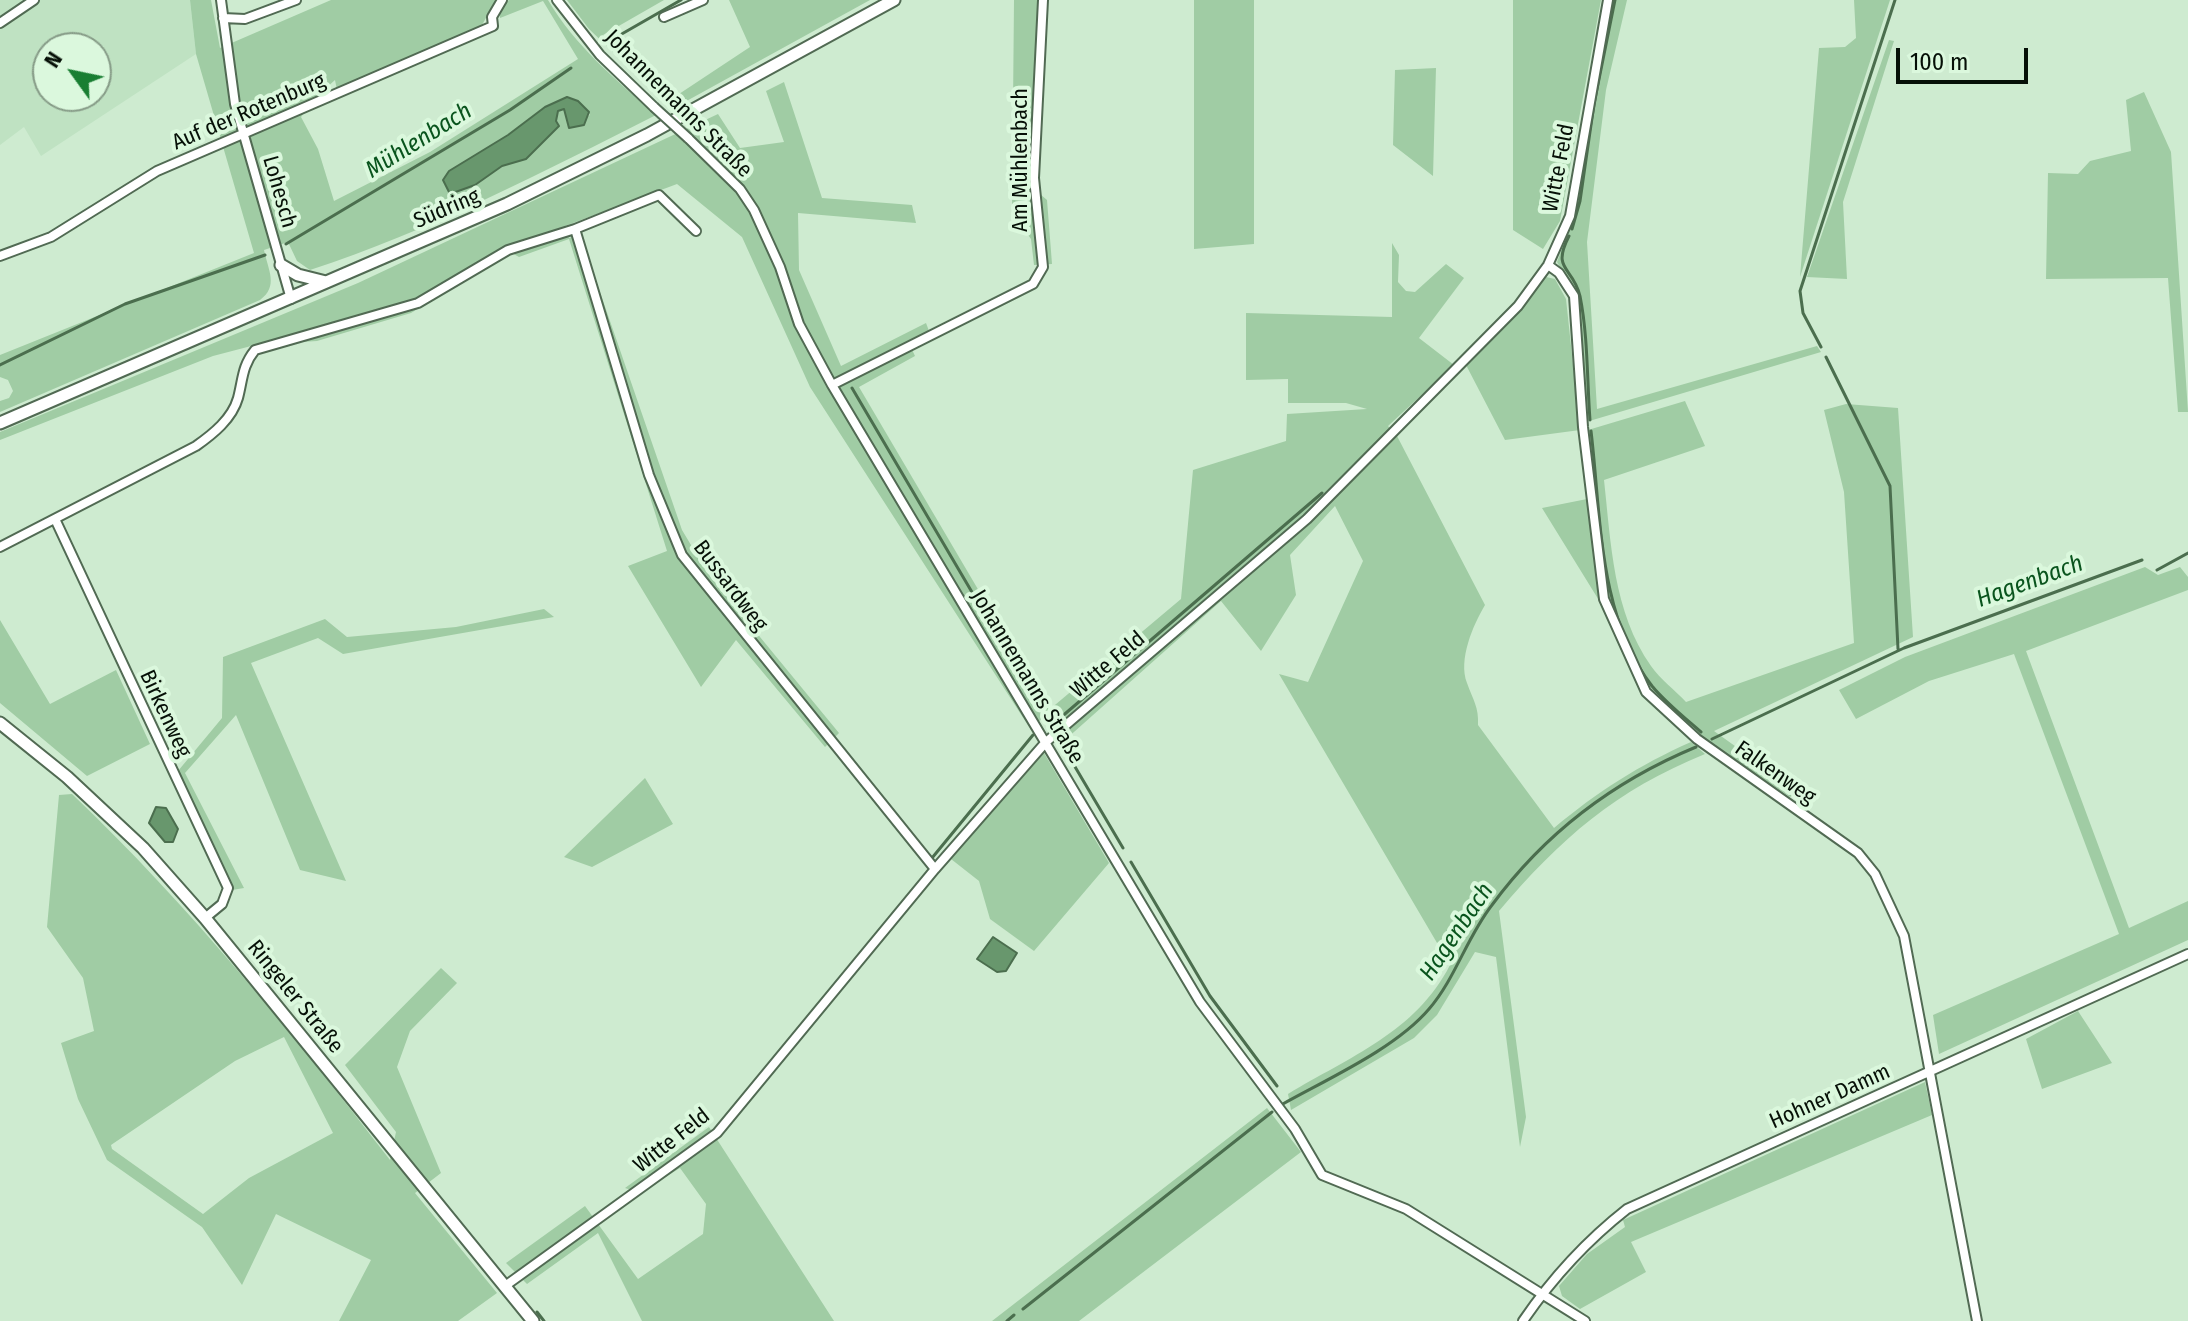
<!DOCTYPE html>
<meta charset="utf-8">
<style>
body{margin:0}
#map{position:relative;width:2188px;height:1321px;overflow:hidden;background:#ceebd0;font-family:"Fira Sans Condensed",sans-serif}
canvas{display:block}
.north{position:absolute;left:32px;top:32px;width:80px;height:80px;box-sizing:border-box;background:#dbf8dd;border:2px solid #869b87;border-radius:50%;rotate:303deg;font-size:22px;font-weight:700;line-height:32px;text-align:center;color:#061007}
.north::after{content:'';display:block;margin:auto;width:28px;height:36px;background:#197e32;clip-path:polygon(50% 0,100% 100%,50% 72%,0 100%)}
.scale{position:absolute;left:1896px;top:48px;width:132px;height:36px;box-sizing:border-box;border:4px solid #061007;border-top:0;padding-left:10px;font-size:24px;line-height:28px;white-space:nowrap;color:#061007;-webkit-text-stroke:6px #dbf8dd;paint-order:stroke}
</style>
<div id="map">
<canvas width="2188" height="1321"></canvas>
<div class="north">N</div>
<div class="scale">100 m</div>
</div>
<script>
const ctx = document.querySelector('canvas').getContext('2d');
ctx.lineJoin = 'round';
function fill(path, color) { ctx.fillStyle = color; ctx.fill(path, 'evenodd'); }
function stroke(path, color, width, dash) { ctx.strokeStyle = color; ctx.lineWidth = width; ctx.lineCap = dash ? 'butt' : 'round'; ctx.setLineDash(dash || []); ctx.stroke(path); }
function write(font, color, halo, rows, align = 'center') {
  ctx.font = font + ' "Fira Sans Condensed",sans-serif'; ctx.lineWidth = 8; ctx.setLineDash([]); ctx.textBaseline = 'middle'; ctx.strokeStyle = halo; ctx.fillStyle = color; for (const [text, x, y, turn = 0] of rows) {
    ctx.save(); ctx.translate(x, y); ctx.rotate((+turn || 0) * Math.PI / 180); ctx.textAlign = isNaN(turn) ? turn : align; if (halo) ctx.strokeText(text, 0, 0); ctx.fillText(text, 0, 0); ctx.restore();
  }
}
const built = new Path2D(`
 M0,0h190l6,54 -155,102 -17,-29 -24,18zM48,48h48v48h-48z`);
const green = new Path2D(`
 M190,0h21l9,48 111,-48h165l-14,25 -6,4 -139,61 -2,-10 -20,18 -14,19 17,32 16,52 96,-49 148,-93 -35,-58 -43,17v-11l9,-7h39c27,46 68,80 108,115 -113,57 -226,116 -346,155l-13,-9 -9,-19 -24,8c4,20 15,36 -4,50l-260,112v-11l9,-3 4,-7 -5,-11 -8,-3v-22l254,-102 -58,-199zM578,101l12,14 -23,10v-12l-3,-4 -6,2 -2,10 -30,38 -24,7 -27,19 -26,-14 59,-36 37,-28z
 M567,0h97l-61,35 76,59 71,-47 -21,-47h141l-198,109 -83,-80z
 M1014,0h26l-13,183 20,17 5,64 -18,1 -3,-26 -19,-27z
 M1194,0h60v244l-60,5z
 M1513,0h88l-41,221 -17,28 -30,-19z
 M1613,0h14l-21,90 -19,152 10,167 220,-63 4,6 -235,70 -10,-127 -19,-33 17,-47z
 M1854,0h36l-90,277 19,-229 26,-1 11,-9z
 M1889,40l5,1 -51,161 4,77 -40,-2z
 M1436,68l-3,108 -40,-31 2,-75z
 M784,82l38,116 90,7 4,18 -118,-10 1,57 42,96 85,-43 3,8 -21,10 7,15 -56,31 190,323 132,-111 12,-129 93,-29 1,-27 80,-5 -21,-6h-58v-24l-42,1v-67l146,4v-74l7,12 -1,27 8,9 9,1 31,-28 18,14 -45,60 35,27 -66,61 9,10 88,169c-12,20 -27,55 -18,78 6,17 12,24 11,42l76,103c43,-36 85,-63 137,-86l14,12c-89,36 -145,85 -206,157l27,206 -6,30 -24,-190 -21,-5 -38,63 -23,23 -123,72 -3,-16c61,-37 128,-62 162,-129l-171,-291 29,8 55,-121 -28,-55 -45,49 6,40 -35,56 -40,-50 -156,139 -16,-29 -18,19 -221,-343 -68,-150 -65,-53 -112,42 4,12 11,-4 102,296 27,45 130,158 -14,14 -89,-107 -35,47 -73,-121 39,-15 -98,-312 -50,18 -16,-9 -40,24 2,8 -54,33 -94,28 -62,4 -42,11 -213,84v-8l358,-149 360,-169 22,34 44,-6 -18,-51z
 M2144,92l27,60 17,260h-10l-10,-134 -122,1 2,-106 30,1 12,-13 41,-10 -5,-51z
 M1546,277l9,2 11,20 14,131 -75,10 -39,-75z
 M1685,401l20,45 -101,34c7,63 9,132 47,186 9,13 24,24 35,36l168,-59 -10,-151 -20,-82 22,-6 52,4 15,229 -199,94 85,61 -9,5c-48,-33 -102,-64 -139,-109 -56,-68 -54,-175 -63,-258z
 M1587,499l13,103 -58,-94z
 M2145,567l13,8 22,-8 8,10v13l-162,61 103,277 59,-27v39l-249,114 -6,-39 186,-81 -105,-280 -85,27 -73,38 -17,-29 66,-33z
 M544,609l10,8 -211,37 -25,-16 -67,25 95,218 -46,-11 -64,-155 -51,58 59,115 -12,2 -54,-119 44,-53 1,-61 102,-38 22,18 109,-10z
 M0,620l50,84 66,-34 34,74 -63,32 -87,-73z
 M1044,753l65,110 -75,88 -44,-32 -11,-38 -28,-22z
 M645,778l28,46 -81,43 -28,-10z
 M72,794c117,111 220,239 318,366l6,-28 -51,-67 96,-97 16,15 -47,48 -13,36 44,106 -26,20 82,100 -39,28h-119l32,-61 -95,-46 -34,71 -40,-58 -95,-67 -29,-61 -17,-56 33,-12 -11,-53 -36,-51 12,-132zM284,1037l49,96 -84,45 -46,36 -91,-65 -1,-4 124,-84z
 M2078,1011l34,52 -70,26 -16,-50z
 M1925,1082l7,33 -301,127 15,30 -66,37 -18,-13 -3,-10 28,-32 38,-27 -2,-7z
 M1267,1108l34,44 -222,169h-87z
 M709,1127l125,194h-192l-44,-88 -71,51 -21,-21 79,-57 53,73 65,-45 3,-30 -26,-36 -40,25 -15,-5z`);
const water = new Path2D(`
 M567,97l11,4 11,11 -5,13 -15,3 -5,-19 -6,2 -2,10 3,5 -33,33 -24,7 -27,19 -25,9 -7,-14 6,-9 59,-36 37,-28z
 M156,807l10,1 12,21 -5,13h-8l-16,-19z
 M993,937l24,16 -11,18 -9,1 -20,-13z`);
const stream = new Path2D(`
 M613,39l68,-39
 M1572,229l8,-28 14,-97 21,-104
 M1569,236c-18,35 4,30 11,60 8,40 7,84 10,124
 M286,244l224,-134 61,-42
 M1821,347l-18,-34 -3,-22 95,-291
 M1826,357l64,129 8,163
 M0,365l125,-61 140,-49
 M852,388l201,342
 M1591,431c10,82 7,186 61,255 14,17 33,32 49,46
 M2157,570l31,-17
 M1052,725l270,-232
 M1058,738l65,110
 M1712,739l192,-91 238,-88
 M932,858l101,-123
 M1131,862l79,134 67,90
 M1281,1105c46,-26 114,-56 148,-96 26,-30 38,-72 63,-104 53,-72 122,-124 204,-158
 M1023,1309l249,-197
 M537,1312l7,9
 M1007,1321l7,-6`);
const street = new Path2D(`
 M221,0l14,104 56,195
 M557,0l43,55 54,52
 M664,17l39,-17
 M223,18l22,1 51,-19
 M0,23l34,-23
 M688,138l52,51 14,21 26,57 19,57 33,61 368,617 95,127 27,46 84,34 179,112
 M575,229l84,-34 37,36
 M0,256l51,-19 106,-66 336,-145 -1,-9 10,-17
 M1548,265l11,8 15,23 9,131 21,172 42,93 51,47 161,114 17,21 29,62 73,385
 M832,385l201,-101 10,-17 -9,-89 9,-178
 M55,519l173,369 -6,16 -17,14
 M0,547l196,-101c17,-12 36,-27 42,-48 5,-19 4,-32 17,-48l163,-47 90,-53 67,-21 74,246 33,80 253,314
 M505,1286l212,-153 218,-264 111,-127 261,-223 211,-213 30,-41 22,-49 38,-216
 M1523,1321c30,-44 62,-79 104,-112l561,-255`);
const secondary = new Path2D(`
 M281,265l17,10 28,7
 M0,423l507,-219 140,-69 247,-135
 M0,723l67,54 76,71 62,70 328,403`);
const streetBridge = new Path2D(`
 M654,107l34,31`);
const streetNames = [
 ["Johannemanns Straße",678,104,45],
 ["Auf der Rotenburg",249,112,-23],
 ["Am Mühlenbach",1021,160,-90],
 ["Witte Feld",1559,168,-79],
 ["Lohesch",279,192,74],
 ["Südring",447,209,-23],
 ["Bussardweg",730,586,53],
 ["Witte Feld",1108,665,-40],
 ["Johannemanns Straße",1027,677,59],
 ["Birkenweg",165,714,65],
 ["Falkenweg",1775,773,35],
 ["Ringeler Straße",295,997,51],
 ["Hohner Damm",1830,1097,-24],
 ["Witte Feld",672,1141,-38]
];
const waterNames = [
 ["Mühlenbach",419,141,-32],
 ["Hagenbach",2030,582,-20],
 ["Hagenbach",1457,932,-56]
];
fill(built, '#bfe2c2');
fill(green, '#a0cca4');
fill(water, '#68976d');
stroke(water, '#4b6e4e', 2);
stroke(stream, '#4b6e4e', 3);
stroke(street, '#516a53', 12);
stroke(secondary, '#516a53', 15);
stroke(street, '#fff', 8);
stroke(secondary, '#fff', 11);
stroke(streetBridge, '#516a53', 12, []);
stroke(streetBridge, '#fff', 8);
write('22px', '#061007', '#dbf8dd', streetNames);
write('italic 24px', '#09541d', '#dbf8dd', waterNames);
</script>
